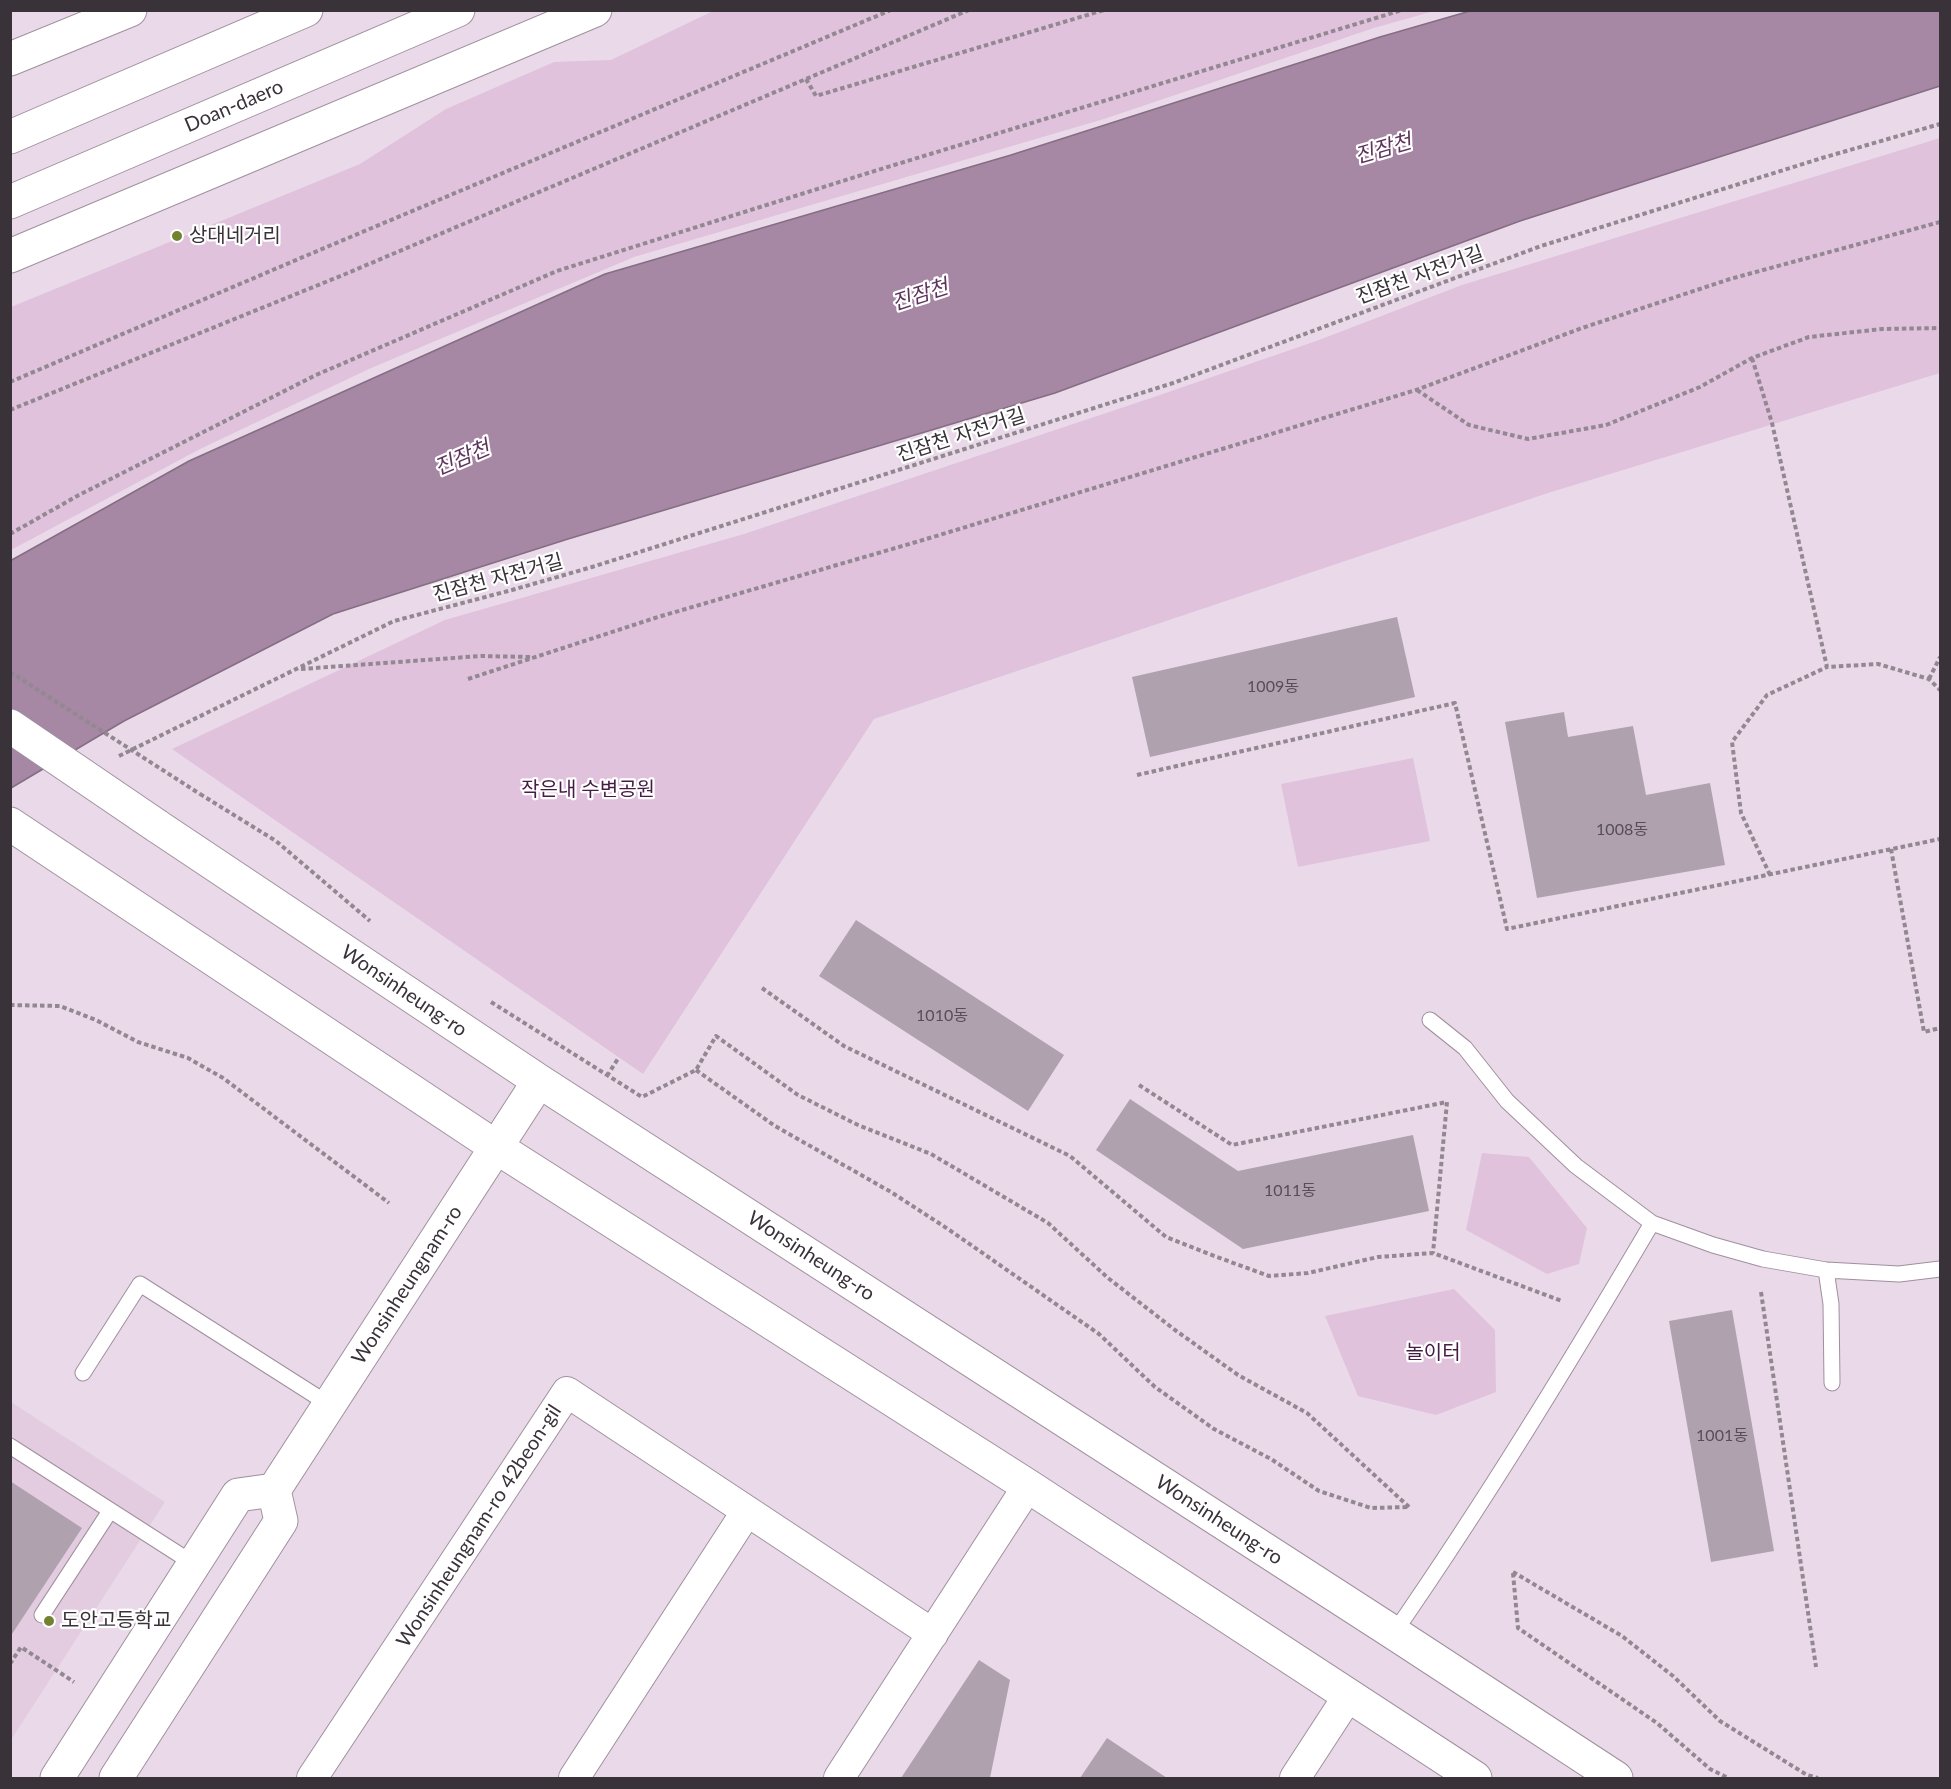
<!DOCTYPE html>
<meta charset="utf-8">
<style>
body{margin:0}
#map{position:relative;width:1951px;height:1789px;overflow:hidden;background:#eadae9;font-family:Lato,sans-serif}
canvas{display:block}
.frame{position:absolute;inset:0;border:12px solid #393339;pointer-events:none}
</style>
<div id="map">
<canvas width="1951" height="1789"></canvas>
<div class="frame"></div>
</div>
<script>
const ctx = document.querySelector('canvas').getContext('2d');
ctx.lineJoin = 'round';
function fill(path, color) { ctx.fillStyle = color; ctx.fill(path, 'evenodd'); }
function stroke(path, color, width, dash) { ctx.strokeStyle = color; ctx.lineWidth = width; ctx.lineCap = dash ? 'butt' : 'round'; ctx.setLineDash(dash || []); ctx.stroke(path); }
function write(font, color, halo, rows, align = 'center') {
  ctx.font = font + ' Lato,"Noto Sans KR",sans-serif'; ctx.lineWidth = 4.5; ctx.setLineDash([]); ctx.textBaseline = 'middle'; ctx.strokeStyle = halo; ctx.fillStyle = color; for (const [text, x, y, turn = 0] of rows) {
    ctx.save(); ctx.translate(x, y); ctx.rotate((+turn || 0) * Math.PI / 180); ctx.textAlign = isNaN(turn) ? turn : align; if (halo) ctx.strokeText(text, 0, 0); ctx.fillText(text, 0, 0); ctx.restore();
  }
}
const built = new Path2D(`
 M11,1402l154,100 -154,238z`);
const green = new Path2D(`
 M713,11h721l-60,17 -270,91 -470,138 -265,112 -169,80 -189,101v-243l349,-143 86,-55 108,-47 57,-2z
 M1940,138v235l-392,120 -674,226 -231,355 -471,-325 273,-129 299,-86 410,-137 165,-57 143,-55z
 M1413,758l17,83 -132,26 -17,-83z
 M1482,1153l47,4 58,71 -8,36 -32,10 -81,-44z
 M1454,1289l41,41 1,62 -60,23 -78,-19 -33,-80z`);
const water = new Path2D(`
 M1470,11h470v75l-420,135 -465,172 -487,146 -235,75 -209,107 -113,67 -1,-227 179,-100 416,-187 406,-119 369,-118z`);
const building = new Path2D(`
 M1397,617l18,80 -265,60 -18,-80z
 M1564,712l4,25 65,-11 13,69 64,-12 15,82 -188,33 -32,-176z
 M856,920l208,135 -36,56 -209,-135z
 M1130,1099l108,72 175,-36 16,76 -186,38 -147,-99z
 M1732,1310l42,241 -63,11 -42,-241z
 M10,1481l72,47 -72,109z
 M979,1660l31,20 -20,98h-89z
 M1107,1738l60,40h-87z`);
const path = new Path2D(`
 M806,79l10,17 288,-86
 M1752,358l20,65 55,244 51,-3 51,15 11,11
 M10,382l319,-136 562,-236
 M1417,390l52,35 59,14 78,-14 94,-38 52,-29 57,-21 73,-8 58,-1
 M10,410l333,-135 626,-265
 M10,534l69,-39 237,-120 241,-104 311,-98 534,-163
 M301,669l180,-13 49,1
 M468,679l190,-62 265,-77 493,-150 166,-62 148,-49 210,-57
 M1929,679l11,-22
 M119,756l275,-135 118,-31 80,-23 581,-184 368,-137 281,-88 118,-34
 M1137,775l318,-72 52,226 433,-90
 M200,794l76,47 94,80
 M1891,849l33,183 16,-4
 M1770,875l-29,-62 -9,-71 35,-47 60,-28
 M762,988l82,58 226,110 96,81 51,20 52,19 39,-3 70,-16 55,-4 129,48
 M491,1002l151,95 54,-27 20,-34 82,59 60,30 73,29 117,69 60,55 67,52 63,45 69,38 102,94
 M10,1005l50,1 36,14 42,22 50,16 35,20 166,125
 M696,1070l79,56 116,66 57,37 151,105 56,53 59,42 57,30 48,32 52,17 37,-1
 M607,1076l12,-19
 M1139,1085l93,60 215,-43 -14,151
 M1761,1292l55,375
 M1513,1572l109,64 51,40 47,45 87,54 11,3
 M1513,1573l5,55 139,95 53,46 18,9
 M10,1664l11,-17 53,35`);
const service = new Path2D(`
 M1430,1020l35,28 42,53 69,65 76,57
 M1826,1270l5,34 1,79
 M83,1373l57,-89 190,121
 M10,1446l184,118
 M42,1615l68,-104
 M1394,1633c92,-133 176,-271 258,-410l61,22 50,14 63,11 73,4 41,-5`);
const minor = new Path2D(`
 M312,1778l255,-386 366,242
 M574,1778l173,-267
 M839,1778l189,-292
 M1295,1778l54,-83`);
const tertiary = new Path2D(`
 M10,824l486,323 532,339 447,292
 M157,826l382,255 855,552 222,145
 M57,1778l181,-283 36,-5
 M116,1778l165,-257 -7,-31 265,-409`);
const secondary = new Path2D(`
 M10,59l120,-49
 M10,137l296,-127
 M10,202l448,-192
 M10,256l585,-246`);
const pathBridge = new Path2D(`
 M10,672l190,122`);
const tertiaryBridge = new Path2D(`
 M10,726l147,100`);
const markers = [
 [177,236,6,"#728230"],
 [49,1621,6,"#728230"]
];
const numberNames = [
 ["1009동",1273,687],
 ["1008동",1622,830],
 ["1010동",942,1016],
 ["1011동",1290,1191],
 ["1001동",1722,1436]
];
const streetNames = [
 ["Doan-daero",234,106,-23],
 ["진잠천 자전거길",1420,275,-20],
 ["진잠천 자전거길",961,435,-18],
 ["진잠천 자전거길",498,578,-15],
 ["Wonsinheung-ro",404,991,34],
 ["Wonsinheung-ro",811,1256,33],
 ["Wonsinheungnam-ro",407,1285,-57],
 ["Wonsinheung-ro",1219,1520,33],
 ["Wonsinheungnam-ro 42beon-gil",479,1526,-57]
];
const poiNames = [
 ["상대네거리",189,236],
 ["도안고등학교",61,1621]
];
const parkNames = [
 ["작은내 수변공원",588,790],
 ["놀이터",1433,1353]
];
const waterNames = [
 ["진잠천",1383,149,-16],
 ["진잠천",920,295,-18],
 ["진잠천",462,458,-23]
];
fill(built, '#e3cce0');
fill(green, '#e0c2dd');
fill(water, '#a687a4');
stroke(water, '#856e84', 1.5);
fill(building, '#b0a1af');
stroke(service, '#9f909e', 17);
stroke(minor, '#9f909e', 32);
stroke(tertiary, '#9f909e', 35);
stroke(secondary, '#9f909e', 35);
stroke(path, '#938892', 4, [4.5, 3]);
stroke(service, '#fff', 15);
stroke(minor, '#fff', 30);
stroke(tertiary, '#fff', 33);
stroke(secondary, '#fff', 33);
stroke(tertiaryBridge, '#9f909e', 35, []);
stroke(pathBridge, '#938892', 4, [4.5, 3]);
stroke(tertiaryBridge, '#fff', 33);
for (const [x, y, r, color] of markers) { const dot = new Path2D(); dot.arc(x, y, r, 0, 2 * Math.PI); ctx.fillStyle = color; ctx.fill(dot); stroke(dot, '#fff', 2); }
write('16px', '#574e56', null, numberNames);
write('20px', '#393339', '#fff', streetNames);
write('20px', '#393339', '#fff', poiNames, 'left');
write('20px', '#451c43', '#fff', parkNames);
write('italic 21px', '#5e335b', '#fff', waterNames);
</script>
